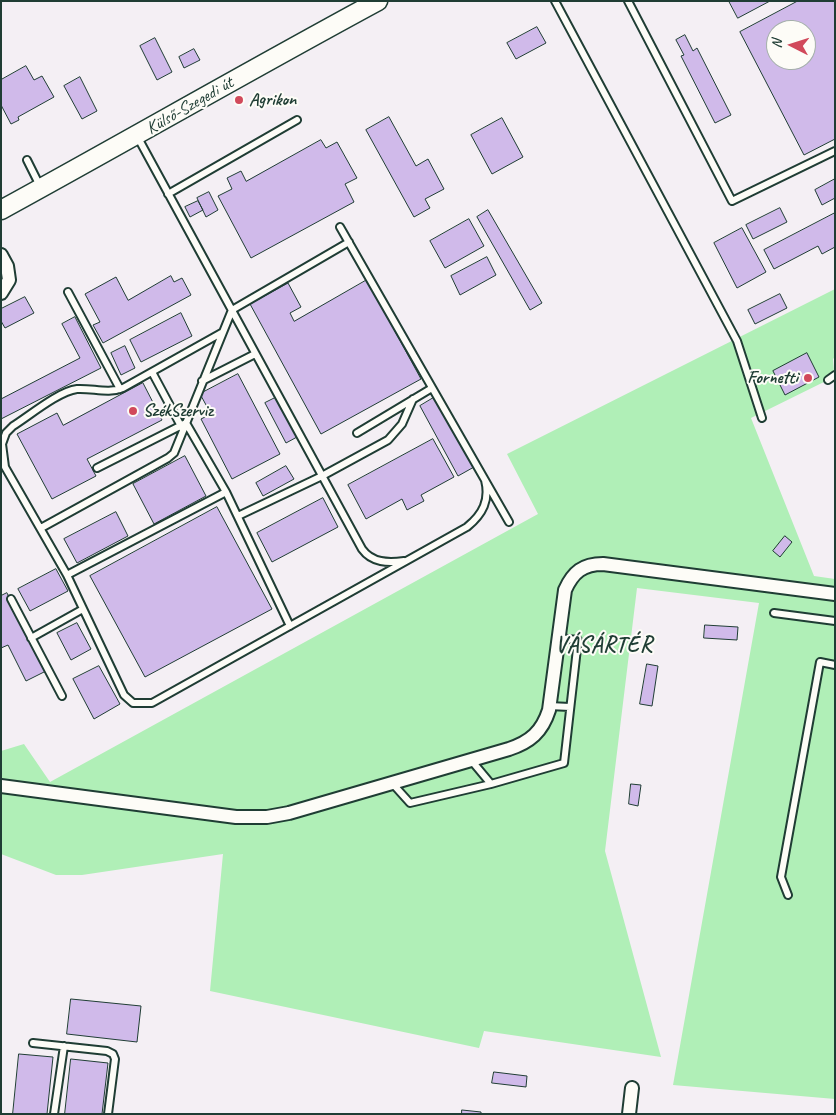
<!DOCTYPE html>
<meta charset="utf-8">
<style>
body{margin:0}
#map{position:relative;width:836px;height:1115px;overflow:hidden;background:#f4eff4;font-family:Caveat,sans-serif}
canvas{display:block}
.frame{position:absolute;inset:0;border:2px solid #1f3d34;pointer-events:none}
.north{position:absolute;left:766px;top:20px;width:50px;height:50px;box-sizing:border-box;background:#fdfcf7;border:1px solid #a4b0a9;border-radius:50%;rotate:275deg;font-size:14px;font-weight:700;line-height:20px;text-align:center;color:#1f3d34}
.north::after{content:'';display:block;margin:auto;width:18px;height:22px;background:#d1495b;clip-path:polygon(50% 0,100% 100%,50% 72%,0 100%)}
</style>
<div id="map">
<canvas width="836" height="1115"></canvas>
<div class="frame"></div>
<div class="north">N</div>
</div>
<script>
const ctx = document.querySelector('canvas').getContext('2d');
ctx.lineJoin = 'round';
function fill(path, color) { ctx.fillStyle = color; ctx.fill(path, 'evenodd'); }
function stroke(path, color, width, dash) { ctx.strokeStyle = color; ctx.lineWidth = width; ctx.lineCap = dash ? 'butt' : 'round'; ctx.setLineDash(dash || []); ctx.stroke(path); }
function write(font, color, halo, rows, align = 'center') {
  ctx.font = font + ' Caveat,sans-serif'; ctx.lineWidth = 4; ctx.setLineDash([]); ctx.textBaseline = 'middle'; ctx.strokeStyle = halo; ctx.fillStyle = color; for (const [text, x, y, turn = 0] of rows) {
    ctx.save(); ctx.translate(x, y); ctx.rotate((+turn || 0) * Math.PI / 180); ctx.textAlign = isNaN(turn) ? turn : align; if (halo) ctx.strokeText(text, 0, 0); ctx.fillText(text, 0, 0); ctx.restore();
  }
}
const green = new Path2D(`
 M835,289v68l-2,2 2,26 -3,-7 -81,40 63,158 21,3v520l-162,-14 86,-482 -122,-15 -32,263 56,206 -177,-26 -5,17 -269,-57 13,-137 -141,21h-26l-55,-21v-103l23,-7 26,38 488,-268 -31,-60z`);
const building = new Path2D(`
 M729,1h41l-32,17z
 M798,1h37v138l-31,16 -64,-123zM776,30h30v30h-30z
 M537,27l9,16 -30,16 -9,-16z
 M685,35l8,16 4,-3 34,67 -16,8 -34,-67 3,-1 -8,-15z
 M155,38l17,34 -15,8 -17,-34z
 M194,49l6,11 -16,8 -5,-11z
 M26,66l8,14 8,-4 12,21 -36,20 1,3 -8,4 -10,-19v-25z
 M80,77l17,34 -15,8 -18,-33z
 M389,117l27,49 12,-7 16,30 -19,10 5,9 -16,9 -48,-87z
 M502,118l21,39 -31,17 -21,-39z
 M321,140l5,8 11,-6 20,36 -12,6 9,18 -103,56 -33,-62 14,-7 -5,-11 14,-7 5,10z
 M835,179v19l-13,7 -7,-15z
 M209,192l9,18 -12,7 -9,-19z
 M198,201l5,9 -13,7 -5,-10z
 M780,208l7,14 -34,17 -7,-14z
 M488,210l54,93 -12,7 -53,-93z
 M835,213v34l-13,7 -4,-8 -44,23 -10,-19z
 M469,219l15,27 -39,22 -15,-27z
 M742,228l24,44 -29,16 -23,-45z
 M487,257l9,18 -36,20 -9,-19z
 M171,276l3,6 8,-4 9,17 -88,48 -10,-18 7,-3 -15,-28 31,-17 12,23z
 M367,280l54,99 -100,55 -71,-130 38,-21 13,24 -11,6 4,8z
 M780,294l7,14 -32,16 -7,-14z
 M25,297l9,16 -29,15 -4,-7v-12z
 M181,313l11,23 -51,26 -11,-22z
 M75,317l26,51 -100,51v-20l79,-41 -18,-34z
 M125,346l10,22 -14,7 -10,-22z
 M807,353l12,24 -34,18 -12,-24z
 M238,374l42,80 -48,25 -31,-60 10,-5 -11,-20z
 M143,383l19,37 -75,39 9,17 -44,23 -35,-65 40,-21 6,12z
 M277,397l20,40 -11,6 -21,-40z
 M435,397l39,70 -16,9 -38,-70z
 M433,439l21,38 -33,18 3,6 -17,9 -5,-11 -36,20 -18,-34z
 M185,456l21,40 -52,28 -21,-40z
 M286,466l8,13 -31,17 -7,-13z
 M323,498l15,29 -66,35 -15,-29z
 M217,507l55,102 -127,68 -55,-101z
 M116,512l12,24 -51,27 -13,-24z
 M785,536l7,6 -12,15 -7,-6z
 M56,569l12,22 -38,20 -12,-22z
 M7,593l39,78 -20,10 -18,-36 -7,3v-52z
 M77,623l14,26 -20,11 -14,-27z
 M705,625l33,2 -1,13 -33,-2z
 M647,664l11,2 -6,40 -12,-2z
 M99,666l21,38 -26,15 -21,-40z
 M631,784l10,1 -3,21 -9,-2z
 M71,999l70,7 -4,36 -70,-8z
 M19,1054l34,3 -6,57h-34z
 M71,1059l37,4 -6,51h-37z
 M494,1072l33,4 -1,11 -34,-4z
 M462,1110l19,2v2h-19z`);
const lane = new Path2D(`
 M555,1l182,340 25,77
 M628,1l104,200 103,-50
 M137,136l225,413c10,14 26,14 42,12
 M27,160l14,28
 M168,194l129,-74
 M340,227l169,295
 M68,292l52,97
 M223,332l-100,56c-15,6 -30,0 -46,1 -18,2 -48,27 -64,37l-7,7 -4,11 3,23 62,108 57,120 9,8h19l315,-176c16,-13 23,-27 18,-47
 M152,372l30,56
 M828,380l7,-5
 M202,381l53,-27
 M357,433l75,-45
 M97,468l89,-45 40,69 64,134
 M238,516l84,-40 66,-36 14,-16 11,-25
 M41,528l127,-70 6,-5 58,-143 117,-68
 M67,575l159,-83
 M11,599l51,97
 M774,613l61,8
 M31,638l52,-29
 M549,706l21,1
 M471,760l20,24 73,-21 14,-123 -20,-2
 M392,783l18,20 81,-19
 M788,895l-7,-18 39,-215 15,3
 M33,1043l74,8 6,3 2,5 -7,55
 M54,1114l10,-68`);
const street = new Path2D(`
 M1,255l6,11 2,14 -8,13
 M1,786l235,31h31l22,-4 220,-64c21,-7 33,-17 40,-39l16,-120c8,-18 18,-26 38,-26l232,30
 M629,1114l3,-26`);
const secondary = new Path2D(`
 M1,210c126,-69 251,-141 377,-209`);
const markers = [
 [239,100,5,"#d1495b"],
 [808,378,5,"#d1495b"],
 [133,411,5,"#d1495b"]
];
const poiNames = [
 ["Agrikon",249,100],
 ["Fornetti",798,378,"right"],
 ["SzékSzerviz",143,411]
];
const streetNames = [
 ["Külső-Szegedi út",190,106,-30]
];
const districtNames = [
 ["VÁSÁRTÉR",604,646]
];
fill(green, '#b0efb7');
fill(building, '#d0baea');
stroke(building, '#1f3d34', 1);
stroke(lane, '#1f3d34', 10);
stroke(street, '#1f3d34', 16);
stroke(secondary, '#1f3d34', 21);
stroke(lane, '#fdfcf7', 6);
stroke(street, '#fdfcf7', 12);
stroke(secondary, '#fdfcf7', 18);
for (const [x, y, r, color] of markers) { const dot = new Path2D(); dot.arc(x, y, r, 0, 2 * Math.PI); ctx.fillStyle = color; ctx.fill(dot); stroke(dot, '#fdfcf7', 2); }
write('bold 18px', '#1f3d34', '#fdfcf7', poiNames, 'left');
write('18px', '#1f3d34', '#fdfcf7', streetNames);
ctx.letterSpacing = '1px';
write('bold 22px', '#1f3d34', '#fdfcf7', districtNames);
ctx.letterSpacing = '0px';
</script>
